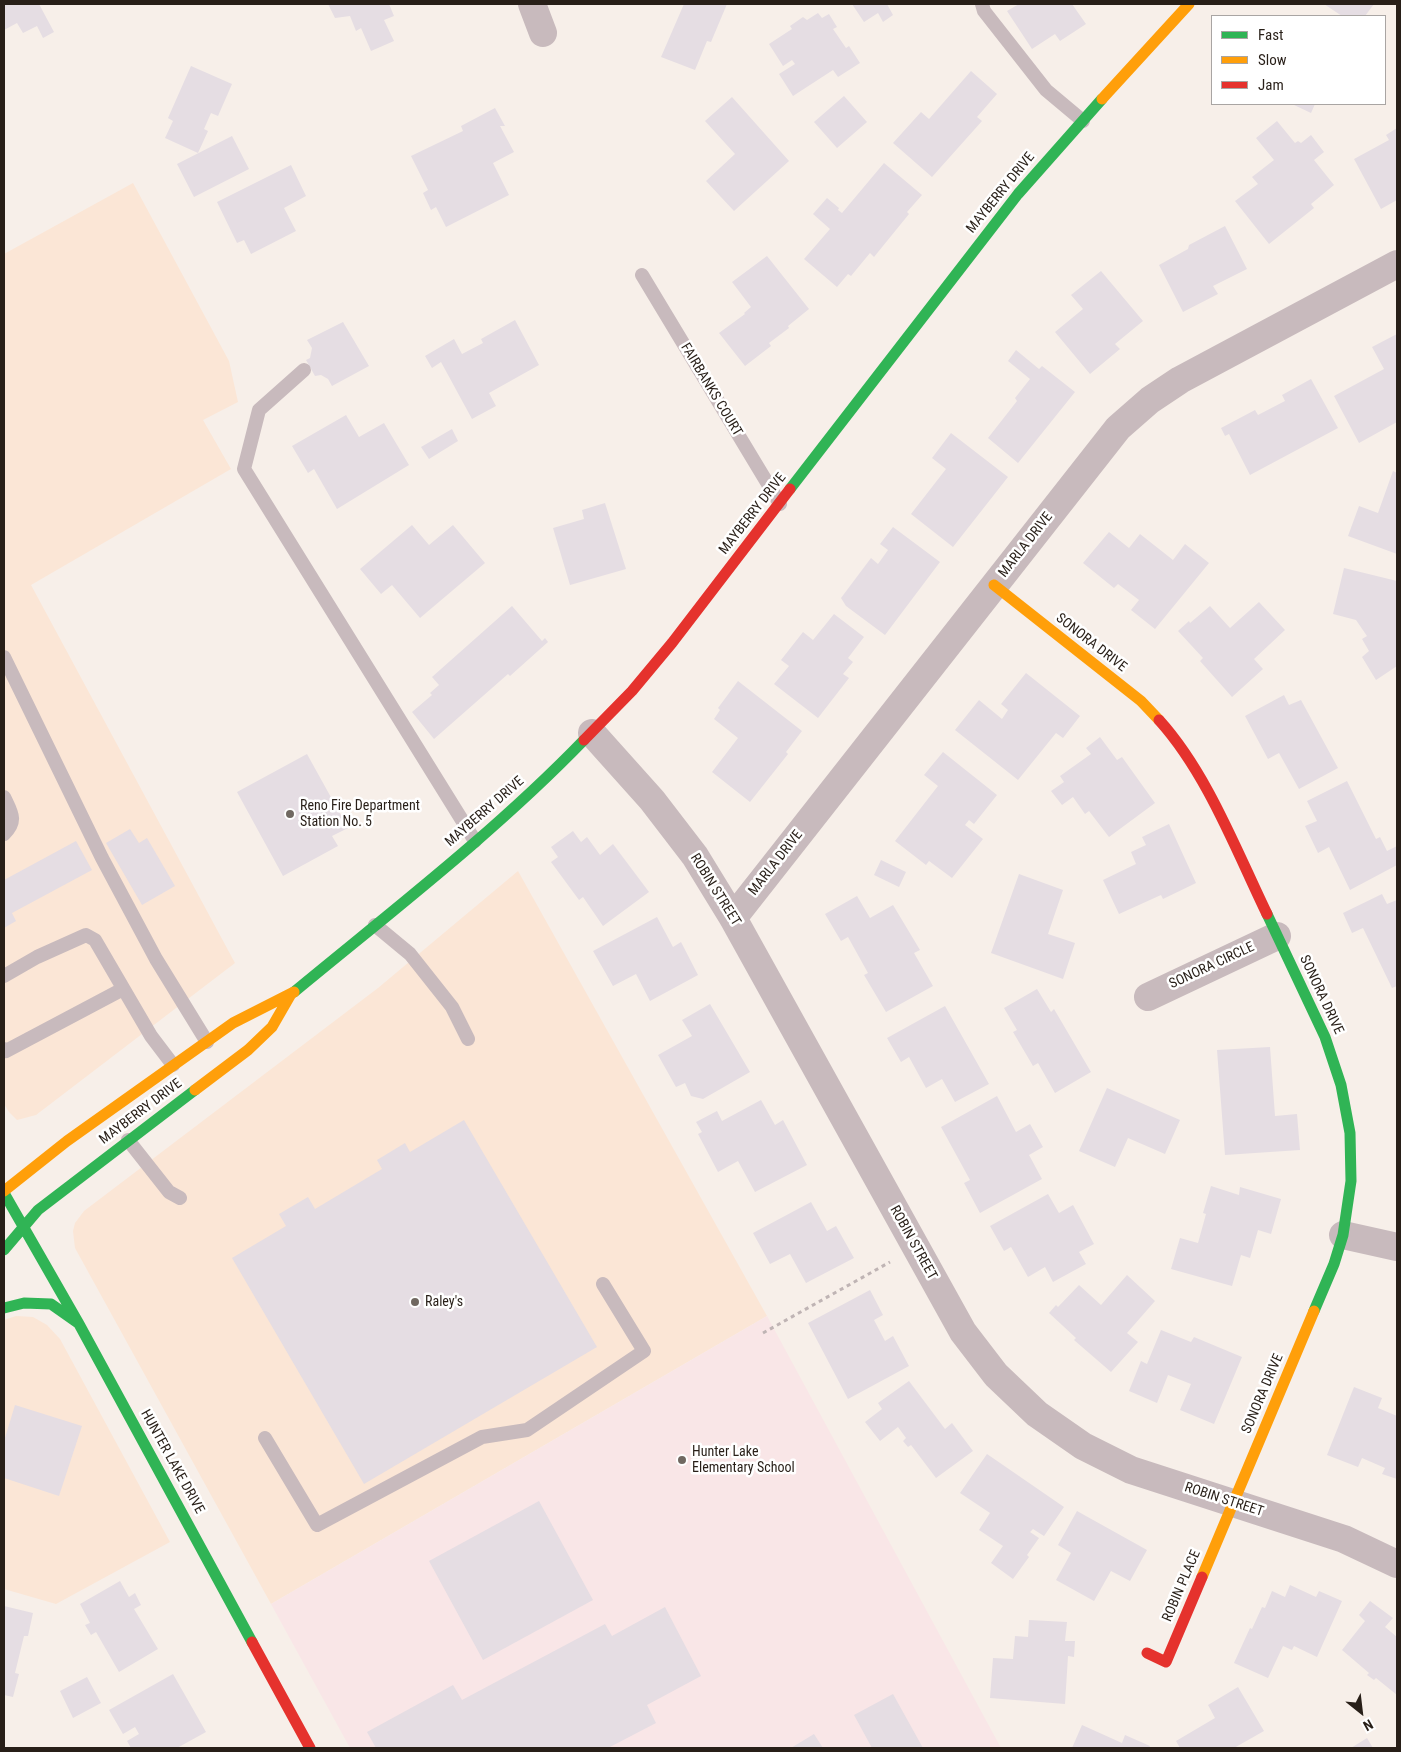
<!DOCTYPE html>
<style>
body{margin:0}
#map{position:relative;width:1401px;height:1752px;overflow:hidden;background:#f7efe9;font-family:"Roboto Condensed",sans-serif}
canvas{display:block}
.frame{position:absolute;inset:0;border:5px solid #281f18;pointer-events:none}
.legend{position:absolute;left:1211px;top:15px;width:175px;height:90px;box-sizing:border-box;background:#fff;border:1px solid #a9a5a3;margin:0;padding:6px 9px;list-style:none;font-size:15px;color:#281f18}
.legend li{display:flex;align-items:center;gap:10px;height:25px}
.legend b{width:25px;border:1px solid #a9a5a3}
.north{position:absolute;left:1336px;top:1687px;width:50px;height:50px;-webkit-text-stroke:4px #fff;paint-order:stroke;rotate:151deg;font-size:14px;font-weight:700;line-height:20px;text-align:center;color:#281f18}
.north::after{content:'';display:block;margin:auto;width:18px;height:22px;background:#281f18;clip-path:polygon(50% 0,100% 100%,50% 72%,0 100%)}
</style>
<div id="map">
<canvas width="1401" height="1752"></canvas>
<div class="frame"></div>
<ul class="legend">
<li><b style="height:6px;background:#30b455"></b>Fast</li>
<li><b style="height:6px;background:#ff9f0a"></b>Slow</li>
<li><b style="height:6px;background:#e5322d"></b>Jam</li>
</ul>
<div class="north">N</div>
</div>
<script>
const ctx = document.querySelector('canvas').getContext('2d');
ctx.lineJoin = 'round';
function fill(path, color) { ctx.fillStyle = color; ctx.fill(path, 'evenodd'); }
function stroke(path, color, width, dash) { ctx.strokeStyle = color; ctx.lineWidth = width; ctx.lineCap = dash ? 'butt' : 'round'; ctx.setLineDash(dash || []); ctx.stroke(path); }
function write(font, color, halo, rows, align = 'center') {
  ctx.font = font + ' "Roboto Condensed",sans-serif'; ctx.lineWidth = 5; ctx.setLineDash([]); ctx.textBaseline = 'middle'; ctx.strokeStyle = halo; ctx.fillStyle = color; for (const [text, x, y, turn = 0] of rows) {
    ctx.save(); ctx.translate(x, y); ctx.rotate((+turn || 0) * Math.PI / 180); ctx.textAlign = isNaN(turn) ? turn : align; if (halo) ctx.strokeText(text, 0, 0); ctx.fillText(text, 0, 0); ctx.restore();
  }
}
const built = new Path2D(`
 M133,183l96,178 9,41 -35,18 28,49 -200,116 204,378 -199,152 -19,5 -8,-8 -5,-8v-850z
 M518,871l249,445 -496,288 -196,-356 -2,-17 2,-8 9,-12 294,-223z
 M16,1316l17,1 14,8 13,14 110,203 -114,62 -52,-15v-269z`);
const education = new Path2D(`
 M767,1316l234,432h-651l-79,-144z`);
const building = new Path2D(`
 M4,4h35l15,28 -11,6 -6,-12 -14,7 -6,-10 -13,7z
 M328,4h61l5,12 -10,4 10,21 -23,10 -10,-23 -5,3 -6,-15 -15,2z
 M684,4h43l-16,38 -4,-1 -12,29 -34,-13z
 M852,4h35l6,11 -10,7 -5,-9 -14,9z
 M1019,4h53l14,20 -26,17 -5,-7 -23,15 -25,-38z
 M1324,4h50l-9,12h-23z
 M818,13l4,5 7,-4 8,13 -4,2 13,19 3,-2 11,17 -22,14 -5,-7 -40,26 -14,-22 16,-10 -3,-4 -9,6 -14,-22 23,-15 -2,-3 13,-9 4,3z
 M191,66l41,18 -14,32 -7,-3 -7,16 4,2 -10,22 -33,-15 8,-17 -5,-3z
 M971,71l26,23 -20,23 5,4 -50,56 -39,-34 28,-31 8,7z
 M844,96l23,26 -30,26 -23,-26z
 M732,97l57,64 -55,50 -28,-30 29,-27 -30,-33z
 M1292,104h23l-4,9z
 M495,108l10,18h-5l14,26 -21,11 16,32 -63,32 -10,-20 -5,3 -8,-17 5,-3 -17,-34 52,-25 -2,-5z
 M1277,121l18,22 3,-2 3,2 10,-8 13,17 -10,8 20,25 -23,19 3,4 -45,36 -34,-43 23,-17 -6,-7 22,-17 -18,-22z
 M1397,128v72l-16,9 -27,-50 35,-19 -3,-5z
 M232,136l17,33 -55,28 -17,-33z
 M884,163l38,32 -15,17 2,2 -35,43 -4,-4 -19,23 -3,-2 -11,13 -33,-28 26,-30 -17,-15 14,-16 12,10 -1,2 4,3z
 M291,165l15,31 -22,12 12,23 -45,23 -7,-14 -7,3 -20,-41z
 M1225,226l22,43 -34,17 5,8 -35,18 -24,-47 29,-16 1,-4z
 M767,256l42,53 -21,17 1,2 -20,15 2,3 -26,20 -26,-33 26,-19 -1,-1 7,-6 -19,-25z
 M1101,271l42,50 -28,23 5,5 -30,25 -35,-42 28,-23 -12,-14z
 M515,320l24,45 -50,28 7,13 -24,13 -31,-57 -9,6 -7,-12 29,-17 8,15 21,-11 -2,-4z
 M343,322l26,44 -37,20 -4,-7 -7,-4 -6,1 -9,-16 4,-2 2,-10 -5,-8z
 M1397,334v88l-38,21 -25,-47 50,-27 -12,-22z
 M1016,350l23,19 3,-3 33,26 -57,71 -30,-25 29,-37 -2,-3 15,-19 -22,-18z
 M1311,379l27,49 -88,47 -21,-41 -4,2 -4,-8 34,-18 3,5 27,-14 -3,-6z
 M346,415l13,22 25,-14 25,42 -72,44 -23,-40 -6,4 -16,-27z
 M452,429l6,12 -29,18 -8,-12z
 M951,433l57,44 -55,70 -42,-33 35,-45 -14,-11z
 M1393,471l4,2v81l-49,-18 11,-30 19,7z
 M605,503l21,66 -56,16 -17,-57 31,-9 -2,-9z
 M412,525l17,20 24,-20 32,38 -65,55 -28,-33 -11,9 -21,-25z
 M893,527l47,35 -55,73 -39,-29 -5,-8 30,-40 7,6 10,-14 -8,-6z
 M1109,532l20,16 11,-14 33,26 12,-16 24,19 -54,66 -24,-19 8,-10 -21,-16 -4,4 -31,-25z
 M1344,568l53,13v85l-21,14 -14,-23 7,-6 -7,-12 5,-3 -11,-16 -23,-6z
 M1259,602l26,28 -31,29 9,10 -31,28 -32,-36 3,-3 -25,-27 11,-10 1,2 20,-17 20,22z
 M512,606l30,35 3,-3 3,4 -38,34 -2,-2 -74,65 -22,-27 20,-17 -2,-2 9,-8 -7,-8z
 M834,614l30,23 -16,21 5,4 -10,12 6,4 -31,40 -44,-34 15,-18 -8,-6 22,-28 10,8z
 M1026,673l54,43 -17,22 -7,-5 -38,47 -63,-50 24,-30 23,19 6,-9 -7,-6z
 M738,681l64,50 -16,21 2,2 -38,48 -38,-30 26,-34 -24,-19 6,-9 -2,-2z
 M1284,695l5,10 12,-5 37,68 -39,21 -20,-36 -11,6 -23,-43z
 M1100,737l17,23 5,-3 33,46 -46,34 -20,-26 -4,3 -12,-17 -11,8 -11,-14 13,-9 -4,-6 31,-22 -5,-6z
 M943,752l54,43 -23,29 -5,-4 -4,5 18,14 -31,39 -23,-17 -3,4 -31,-24 43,-55 -14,-11z
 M307,754l41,74 -16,8 6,10 -55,30 -46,-84z
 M1347,781l29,58 4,-2 7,14 10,-5v19l-47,25 -21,-43 -11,6 -13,-27 12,-5 -10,-20z
 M1169,824l27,59 -33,16 -2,-4 -42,19 -16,-34 33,-16 -5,-12 15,-7 -4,-8z
 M130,829l9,14 8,-5 28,48 -33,19 -36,-62z
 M573,831l8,11 6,-5 13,18 13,-11 36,48 -46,34 -20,-29 -4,3 -28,-38 7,-5 -7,-10z
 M76,841l16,29 -80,43 4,8 -12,7v-48z
 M881,860l25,12 -7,15 -25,-12z
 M1019,874l44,16 -15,44 27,9 -12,36 -72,-26z
 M1382,894l5,10 10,-4v86l-5,2 -29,-60 -11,5 -9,-20z
 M857,896l13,22 23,-13 27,45 -6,3 19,33 -47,26 -22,-37 4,-2 -20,-36 -7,4 -16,-27z
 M657,917l16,30 8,-5 17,33 -48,26 -14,-27 -23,12 -20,-35z
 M1037,989l14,23 3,-3 37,63 -36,21 -17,-30 -5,3 -20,-34 4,-2 -13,-22z
 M710,1004l40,68 -47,27 -12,-3 -6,-13 -9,4 -18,-32 34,-19 -10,-16z
 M945,1006l44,78 -34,18 -13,-23 -16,9 -17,-31 -8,5 -14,-24z
 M1270,1047l5,69 22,-2 3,36 -75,5 -8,-105z
 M1107,1088l73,32 -15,34 -37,-16 -13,29 -36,-16z
 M997,1096l19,36 14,-8 13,23 -14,8 13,24 -62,34 -16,-30 6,-3 -29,-53z
 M761,1100l14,25 8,-5 24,45 -52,27 -17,-31 -20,11 -20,-38 4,-2 -6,-10 21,-11 5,10z
 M464,1120l133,227 -233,137 -132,-226 54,-32 -7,-12 29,-17 7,12 67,-40 -5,-9 28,-17 5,9z
 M1211,1186l28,9 1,-8 41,12 -10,35 -13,-4 -8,28 -9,-3 -9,31 -61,-17 9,-31 18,5 8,-29 -3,-1z
 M1048,1194l11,19 14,-8 21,39 -15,8 7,12 -33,18 -8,-15 -17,10 -17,-30 -7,4 -14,-25z
 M811,1202l16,29 9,-5 18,32 -48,25 -16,-29 -20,10 -17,-31z
 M1127,1275l28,26 -28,32 11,9 -27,30 -37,-32 2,-2 -27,-25 7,-8 2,2 21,-22 22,20z
 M870,1290l13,25 -9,5 11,21 8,-5 16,30 -61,33 -40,-76z
 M1161,1330l30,12 3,-5 48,20 -28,67 -34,-14 11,-26 -23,-9 -11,28 -28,-12 12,-30 6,3z
 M909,1381l36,48 7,-6 21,28 -37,27 -25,-33 -3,2 -5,-6 3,-3 -8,-11 -18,14 -15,-19 17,-13 -4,-6z
 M1354,1387l28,11 -4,10 19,8v63l-15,-5 3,-6 -23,-10 -4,9 -31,-12z
 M15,1405l67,21 -23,70 -55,-18v-37z
 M987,1454l77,53 -20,29 -11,-7 -3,3 9,6 -12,17 2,2 -16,22 -22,-16 12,-17 -24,-16 11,-17 -30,-20z
 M539,1501l54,99 -110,60 -54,-99z
 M1077,1511l70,39 -17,31 -19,-10 -17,30 -38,-21 15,-27 -13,-8z
 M120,1581l9,16 6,-4 6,12 -7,4 24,40 -39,23 -23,-40 -5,3 -6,-10 5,-2 -10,-19z
 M1290,1585l26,12 3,-6 23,10 -25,56 -23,-11 -2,4 -9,-4 -15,32 -34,-15 16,-35 2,1 10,-22 3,1 7,-17 13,6z
 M1370,1601l23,17 -8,9 12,10v58l-21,-17 -2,2 -7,-5 2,-2 -27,-23 23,-29 -6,-6z
 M4,1606l29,7 -5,23h-4l-9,37 4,1 -6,23 -9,-2z
 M665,1607l36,69 -54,29 9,18 -48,25h-232l-9,-16 86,-47 9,15 143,-76 7,12z
 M1029,1620l38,2 -2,19h10l-1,16 -6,-1 -3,48 -75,-6 3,-40 20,1 2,-23 13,1z
 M173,1674l33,58 -29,16h-46l-4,-7 12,-7 -4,-7 -12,7 -14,-24z
 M87,1677l14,26 -28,15 -13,-27z
 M1238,1687l26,44 -30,17h-54l-4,-7 39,-23 -7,-13z
 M893,1694l30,54h-51l-18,-33z
 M1082,1725l40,18 3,-8 25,11 -1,2h-77z
 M814,1734l9,14h-32z
 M1367,1738l6,10h-22z`);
const path = new Path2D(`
 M763,1333l127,-71`);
const lane = new Path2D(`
 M982,4l2,7 62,79 37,31
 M642,275l138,229
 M304,370l-45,40 -15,59 231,372
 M4,657l98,201 54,101 51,83
 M4,797c7,15 14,24 0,37
 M375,925l35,29 42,53 16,32
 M4,976l33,-19 49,-22 9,5 56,96 22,29
 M4,1049l2,2 117,-62
 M128,1140l41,52 11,6
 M265,1438l52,87 165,-88 45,-7 117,-79 -41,-67`);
const street = new Path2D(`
 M532,4l11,29
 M592,733l60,67 43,56 38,62 230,414 33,43 41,39 46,32 48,24 213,69 53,25
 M733,918l385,-490 32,-28 30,-20 217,-116
 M1148,997l129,-61
 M1343,1235l54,12`);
const fast = new Path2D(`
 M790,489l228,-295 84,-95
 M1267,914l58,123 16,48 9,48 1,48 -8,54 -9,29 -20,47
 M294,992c98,-81 201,-160 290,-252
 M4,1193l75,131 173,318
 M4,1250l34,-40 157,-120
 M4,1308l20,-5 27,1 27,19`);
const slow = new Path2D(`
 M1102,99l87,-95
 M994,585l147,116 18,19
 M195,1090l53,-40 24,-23 19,-33
 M4,1191l63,-50 166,-118 61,-31
 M1202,1577l112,-266`);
const jam = new Path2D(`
 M1159,720c48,53 77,130 108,194
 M584,740l48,-49 40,-48 118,-154
 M252,1642l58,106
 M1147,1653l19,9 36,-85`);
const markers = [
 [290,814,5,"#706861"],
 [415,1302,5,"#706861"],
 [682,1460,5,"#706861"]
];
const streetNames = [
 ["MAYBERRY DRIVE",1001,193,-51],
 ["FAIRBANKS COURT",711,390,59],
 ["MAYBERRY DRIVE",753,514,-52],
 ["MARLA DRIVE",1026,545,-52],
 ["SONORA DRIVE",1091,643,38],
 ["MAYBERRY DRIVE",485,812,-41],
 ["MARLA DRIVE",776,863,-52],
 ["ROBIN STREET",715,890,58],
 ["SONORA CIRCLE",1212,966,-25],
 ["SONORA DRIVE",1321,995,65],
 ["MAYBERRY DRIVE",141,1112,-37],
 ["ROBIN STREET",913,1243,61],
 ["SONORA DRIVE",1263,1394,-67],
 ["HUNTER LAKE DRIVE",172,1462,61],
 ["ROBIN STREET",1224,1500,18],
 ["ROBIN PLACE",1182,1586,-67]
];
const poiNames = [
 ["Reno Fire Department",300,806],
 ["Station No. 5",300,822],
 ["Raley's",425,1302],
 ["Hunter Lake",692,1452],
 ["Elementary School",692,1468]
];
fill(built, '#fbe6d6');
fill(education, '#f9e6e7');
fill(building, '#e5dde3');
stroke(path, '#bfb4b4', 3, [4, 4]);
stroke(lane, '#c8babd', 14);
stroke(street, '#c8babd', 28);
stroke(fast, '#30b455', 11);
stroke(slow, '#ff9f0a', 11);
stroke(jam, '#e5322d', 11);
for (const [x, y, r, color] of markers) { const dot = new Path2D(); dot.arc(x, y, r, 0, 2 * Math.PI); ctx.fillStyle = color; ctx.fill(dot); stroke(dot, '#fff', 2); }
write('14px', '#281f18', '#fff', streetNames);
write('14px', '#281f18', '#fff', poiNames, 'left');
</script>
